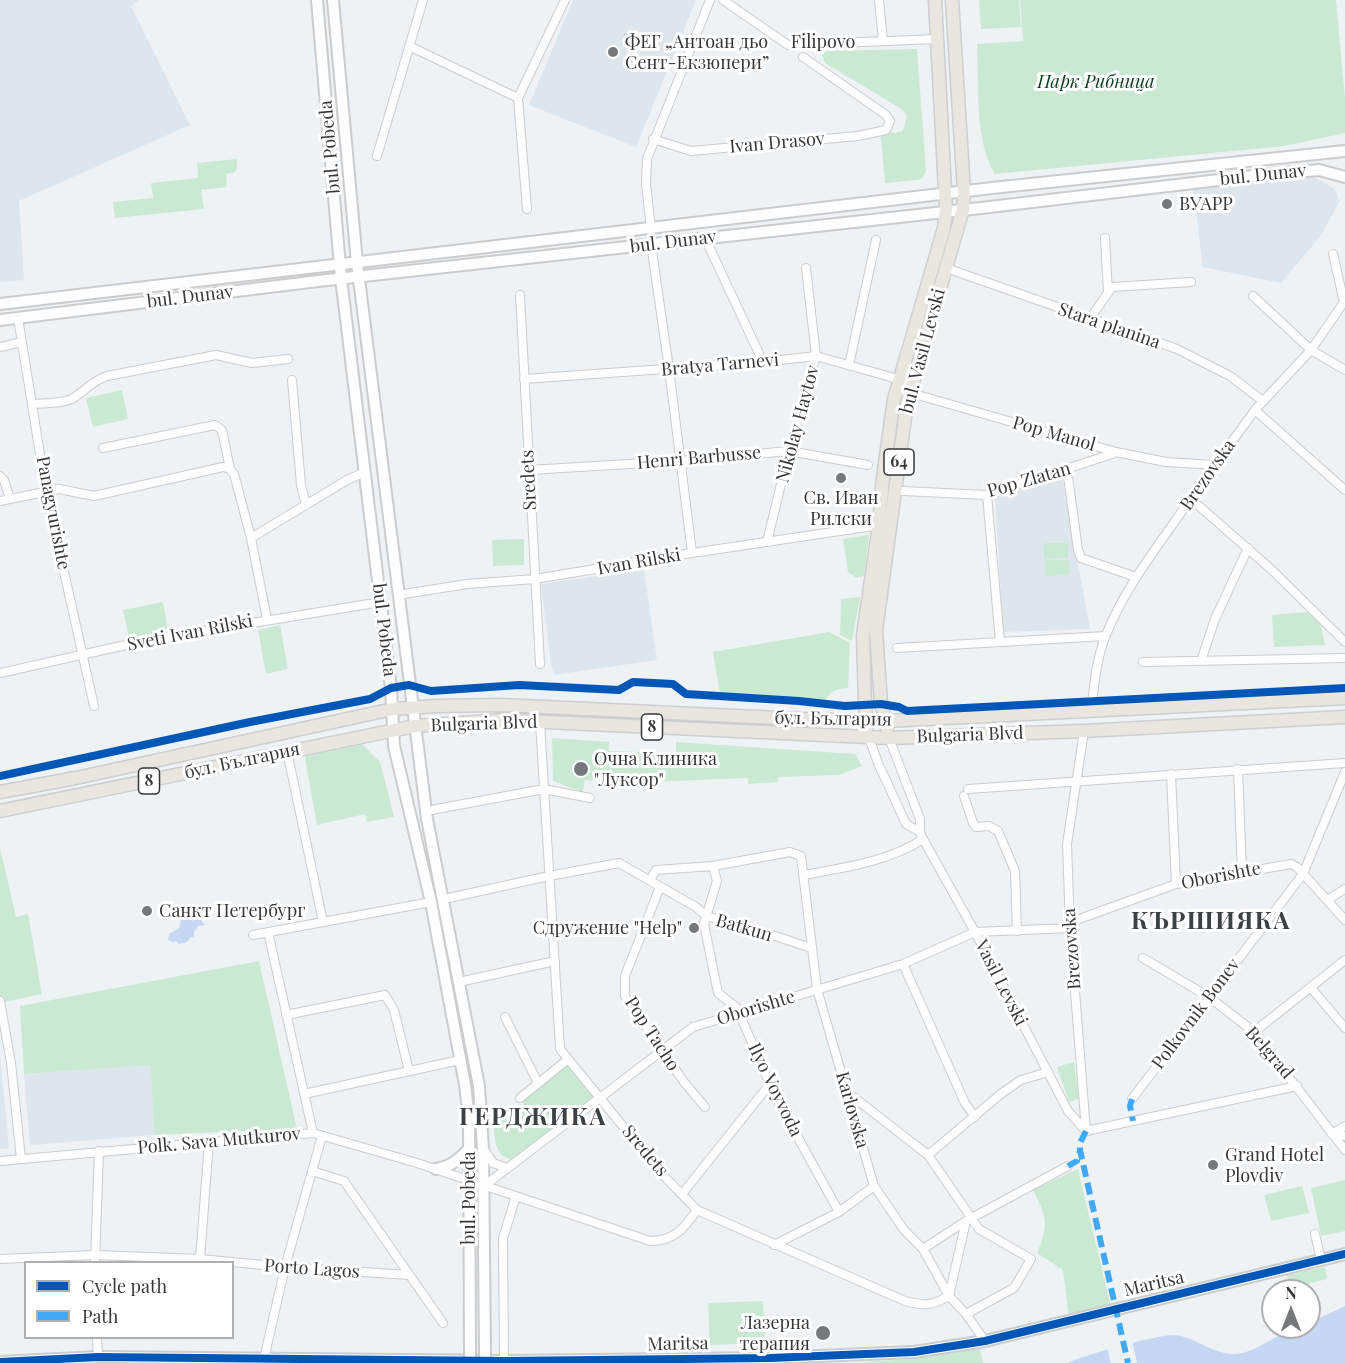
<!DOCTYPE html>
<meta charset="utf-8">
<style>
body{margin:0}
#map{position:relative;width:1345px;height:1363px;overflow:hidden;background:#eff2f5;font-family:"Playfair Display",serif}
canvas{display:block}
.legend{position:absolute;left:24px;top:1261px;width:210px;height:78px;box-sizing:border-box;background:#fff;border:2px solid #aeafb0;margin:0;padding:8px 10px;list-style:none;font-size:18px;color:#353739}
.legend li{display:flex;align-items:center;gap:12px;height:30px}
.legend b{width:30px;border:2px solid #aeafb0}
.north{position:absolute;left:1261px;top:1279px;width:60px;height:60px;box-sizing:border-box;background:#fff;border:2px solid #aeafb0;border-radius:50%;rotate:0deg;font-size:16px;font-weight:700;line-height:24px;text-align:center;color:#353739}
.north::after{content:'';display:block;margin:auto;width:21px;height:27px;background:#76787b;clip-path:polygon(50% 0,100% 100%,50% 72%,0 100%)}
</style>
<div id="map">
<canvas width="1345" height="1363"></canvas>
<ul class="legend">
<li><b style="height:8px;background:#0057b8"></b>Cycle path</li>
<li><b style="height:8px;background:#3fa9f5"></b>Path</li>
</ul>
<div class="north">N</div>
</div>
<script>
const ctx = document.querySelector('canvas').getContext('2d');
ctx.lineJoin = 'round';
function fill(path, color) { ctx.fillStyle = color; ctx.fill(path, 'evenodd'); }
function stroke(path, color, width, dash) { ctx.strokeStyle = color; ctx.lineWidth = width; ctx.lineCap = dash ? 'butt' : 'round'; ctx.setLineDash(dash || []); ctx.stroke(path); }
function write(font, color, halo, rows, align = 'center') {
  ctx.font = font + ' "Playfair Display",serif'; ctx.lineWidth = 6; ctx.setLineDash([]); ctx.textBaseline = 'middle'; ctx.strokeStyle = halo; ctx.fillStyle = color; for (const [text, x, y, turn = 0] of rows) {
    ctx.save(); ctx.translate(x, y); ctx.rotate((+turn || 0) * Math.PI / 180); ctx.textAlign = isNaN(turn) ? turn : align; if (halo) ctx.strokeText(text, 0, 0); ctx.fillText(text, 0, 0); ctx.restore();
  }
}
const built = new Path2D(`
 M0,0h139l-8,6 59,119 -171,76 5,79 -24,2z
 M573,0h123l-60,147 -107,-42z
 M1312,176l20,11 4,5 4,9 -21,37 -38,45 -78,-16 -10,-78z
 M1062,477l28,152 -87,3 -8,-136z
 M644,569l13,91 -103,15 -3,-11 -10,-80z
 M0,1056l9,92 -9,1z
 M152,1064l2,71 -124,10 -6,-71z`);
const green = new Path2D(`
 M979,0h40l2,27 -40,2z
 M1020,0h316l9,98v35l-60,13 -290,28c-21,-33 -16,-91 -18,-130l46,-3z
 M917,49l9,122 -3,7 -6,2 -32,3 -5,-54 15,4 8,-2 4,-15 -4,-6 -78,-47 -3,-8 4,-4z
 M237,159v10l-4,4 -7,1 1,13 -26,3 3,19 -89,9 -2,-16 40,-4 -2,-15 47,-5 -1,-15z
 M122,390l6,29 -35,8 -7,-29z
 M869,535l-5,41 -8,2 -8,-6 -5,-33z
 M524,539v26l-31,1 -1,-26z
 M1044,543h24v15l-24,1z
 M1045,560h24v15l-24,1z
 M860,597l-8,44 -12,-6 1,-36z
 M163,602l5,28 -39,8 -6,-28z
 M1307,612l14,13 4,20 -51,2 -2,-32z
 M280,625l8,44 -22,5 -8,-44z
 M829,632l21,11 -2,45c-10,1 -19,2 -22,13l-106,-7 -7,-42z
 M552,738l57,4v9l67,2v-11l179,12 7,12 -23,9 -61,2v5l-30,2v-6l-126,5 -37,-3 -2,12 -30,-11z
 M360,742l20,20 14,55 -27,5 -2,-8 -48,11 -13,-73z
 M0,848l16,69 12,-3 14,80 -42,9z
 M259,961l38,168 -143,6 -3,-70 -127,9 -4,-68z
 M1074,1062l5,37 -10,3 -12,-35z
 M567,1064l28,32 -84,64 -10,-5 -5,-10 -3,-20 31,-22 -2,-3z
 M1078,1169l33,138 -42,11 -6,-48 -26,-17c12,-29 10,-35 -4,-63z
 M1345,1180v51l-24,5 -10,-48z
 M1302,1186l7,27 -38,8 -7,-26z
 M1325,1267l2,12 -37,9 -3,-13z
 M763,1301l2,42 -55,2 -2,-42z
 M980,1348l3,15h-127l53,-4z`);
const water = new Path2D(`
 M196,909l6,2 -2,8 5,6 -7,1 -4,6v6l-3,-1 -4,5 -8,2 -3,-3 -3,1 -5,-2 1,-6 10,-6 2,-8 7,-9z
 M1345,1306v57h-277c11,-7 95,-30 107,-28 21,2 38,20 61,19 25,-2 45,-27 73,-27v-4z`);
const pier = new Path2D(`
 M1132,1341l5,22h-26l-4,-16z`);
const street = new Path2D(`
 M723,0l65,45 149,-6
 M879,0l4,41
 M409,46l109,52
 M653,139l38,12 167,-15 28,-6 4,-9 -4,-6 -83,-58
 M377,156l46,-156
 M527,209l-9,-111 47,-98
 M651,229l-5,-45 1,-25 63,-159
 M705,238l58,124
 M1105,238l3,55
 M651,244l18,125 23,184
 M946,268l231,81 53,27 33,25
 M520,295l20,369
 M1253,296l58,54 34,20
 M18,318l28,173 48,215
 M1089,320l23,-33 79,-5
 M0,347l22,-5
 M849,365l27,-125
 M524,379l239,-17 53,-6 96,27
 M292,380l9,105 5,20
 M897,389l219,63 50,10 49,3
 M33,404c12,-1 32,0 42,-7 12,-8 17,-16 32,-21l109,-21 36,8 36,-4
 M1255,410l90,80
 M103,448l112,-23 7,5 8,39
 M1067,469l11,81 3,8 55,19
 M529,470l150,-9 110,-10 79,14
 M0,476l4,4 6,19
 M903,491l84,4 128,-42
 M987,495l13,147
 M1191,499l81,71 73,72
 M0,501l59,-12 35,7 129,-29 7,2 4,5 17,64 16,81
 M251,538l96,-58 18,-8
 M767,542l22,-91 27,-95 -10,-88
 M398,595l69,-11 68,-5 157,-26 188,-28
 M897,648l208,-12
 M1201,661l14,-42 33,-71
 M1143,662l202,-4
 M0,673l148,-33 233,-38
 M1091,712c3,-25 5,-53 15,-77 17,-43 45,-80 72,-118 12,-17 22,-38 37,-52l40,-55 56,-60 33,-48 -11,-48
 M540,722l20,327 101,124 36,37 208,91c20,5 26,5 44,-5l17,-75
 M1084,731l-17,113 3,84 16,203
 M869,738l9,25 28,61 14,8
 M889,738l31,81v13l3,7 52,93 93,179 18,20
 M287,751l36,171
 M1238,769l4,103
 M1171,774l5,110
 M968,789l377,-26
 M964,796l9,27 3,4 13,-1 9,5 17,40 2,60
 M426,811l118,-22 46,9
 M713,866l4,15 -13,43 14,69 19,15 38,88 64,116
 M804,875c38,-7 87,-14 119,-36
 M650,880l6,-10 57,-4 77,-14 11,4 16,133 57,197 30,44 19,19 26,47 17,18 19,27
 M660,887l-35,89v20l59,86 21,25
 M444,899l105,-23 70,-13 77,44 10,9 39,10 66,22
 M1327,900l18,-11
 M1070,925l9,-6 97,-35 115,-20 6,3 48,53
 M268,932l45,201
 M253,935l178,-33
 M1143,958l66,39 45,35 91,118
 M903,964l62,139 10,14
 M459,982l96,-21
 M1311,988l34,40
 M0,1001l11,62 10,96
 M286,1015l99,-20 9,15 15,61
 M505,1017l33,66
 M1254,1032l91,-72
 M847,1092l81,63 51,74 52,30 -17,29 -48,26
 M304,1094l156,-34
 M520,1098l47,-38
 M1132,1099l171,-225 42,-102
 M1086,1131l211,-45
 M1332,1134l13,-8
 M1332,1134l13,2
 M484,1149l9,14 14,5
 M928,1155l74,-62 19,-13 27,-8
 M0,1161l313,-28 104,30 233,78c25,0 34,-13 47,-31
 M312,1171l32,10 99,142
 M484,1186l209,-159 210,-63 72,-32 95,-4
 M682,1194l87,-109
 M1315,1234l6,26
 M774,1245l65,-33 35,-26
 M923,1249l43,-28 102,-55
 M0,1259l95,-4 105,4 85,8 124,8
 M200,1259l9,-117
 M95,1262l4,-111
 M97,1338l1,19
 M264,1359l21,-92 37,-131
 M504,1361l-1,-123 13,-42`);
const secondary = new Path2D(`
 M317,0l24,278 50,410 3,58 37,156 34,183 4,33 1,234
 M333,0l24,263 70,556 52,267 4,63 2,203
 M0,304l992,-116 353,-37
 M0,320l318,-39 663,-73 289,-34 49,-4 26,7
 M436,1169c15,-2 23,-10 33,-20
 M0,1362l98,-5 406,4 266,-3 144,-6 71,-11 360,-87`);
const primary = new Path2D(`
 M867,727l-2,-21 -2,-71 16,-110 4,-48 11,-78 50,-171 2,-18 -11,-210
 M887,728l-6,-24 -5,-74 31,-227 56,-194 1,-17 -12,-192
 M0,792l76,-14 317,-69 43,-3 66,-1 298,14 86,2 459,-23
 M0,811l415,-85 88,-6 386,18 195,-7 261,-14`);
const secondaryBridge = new Path2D(`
 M470,1352v11
 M485,1352v11`);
const quiet = new Path2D(`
 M1132,1099l-2,7 3,15
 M1086,1131l-6,12v7l48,213
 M1068,1166l9,-5 3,-10`);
const cycleway = new Path2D(`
 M0,776l250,-54 120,-23 21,-11 18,-3 22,6 88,-6 100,5 14,-8 40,2 13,10 113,7 46,5 36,-2 18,3 8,4 438,-23
 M0,1362l98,-5 406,4 266,-3 144,-6 71,-11 360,-87`);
const markers = [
 [613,52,6,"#76787b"],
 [1167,204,6,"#76787b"],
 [841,478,6,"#76787b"],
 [581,769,8,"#76787b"],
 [147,911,6,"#76787b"],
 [694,928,6,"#76787b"],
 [1213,1165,6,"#76787b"],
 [823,1333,8,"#76787b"]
];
const shields = [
 [899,462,30],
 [652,727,21],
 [149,781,21]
];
const shieldNames = [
 ["64",899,462],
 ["8",652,727],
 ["8",149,781]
];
const poiNames = [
 ["ФЕГ „Антоан дьо",625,42],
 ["Сент-Екзюпери”",625,63],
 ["ВУАРР",1179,204],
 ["Св. Иван",841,498,"center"],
 ["Рилски",841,519,"center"],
 ["Очна Клиника",594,759],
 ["\"Луксор\"",594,780],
 ["Санкт Петербург",159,911],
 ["Сдружение \"Help\"",682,928,"right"],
 ["Grand Hotel",1225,1155],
 ["Plovdiv",1225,1176],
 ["Лазерна",810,1323,"right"],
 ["терапия",810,1344,"right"]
];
const streetNames = [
 ["Filipovo",823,42],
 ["Ivan Drasov",777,143,-5],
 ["bul. Pobeda",330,147,-95],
 ["bul. Dunav",1263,175,-6],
 ["bul. Dunav",673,242,-7],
 ["bul. Dunav",190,297,-7],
 ["Stara planina",1109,326,19],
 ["bul. Vasil Levski",923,351,-75],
 ["Bratya Tarnevi",720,365,-5],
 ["Nikolay Haytov",798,424,-75],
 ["Pop Manol",1054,434,16],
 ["Henri Barbusse",699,458,-5],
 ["Brezovska",1208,475,-55],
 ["Sredets",529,480,-93],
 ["Pop Zlatan",1029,480,-16],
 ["Panagyurishte",53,513,79],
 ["Ivan Rilski",639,562,-10],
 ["bul. Pobeda",384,630,83],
 ["Sveti Ivan Rilski",190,633,-11],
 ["бул. България",833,719,1],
 ["Bulgaria Blvd",484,724,-2],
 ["Bulgaria Blvd",970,735,-2],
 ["бул. България",242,761,-12],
 ["Oborishte",1221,876,-11],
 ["Batkun",744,928,16],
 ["Brezovska",1072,949,-94],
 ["Vasil Levski",1001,983,63],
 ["Oborishte",756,1008,-17],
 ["Polkovnik Bonev",1196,1014,-53],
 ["Pop Tacho",652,1034,57],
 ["Belgrad",1269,1053,49],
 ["Ilyo Voyvoda",775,1090,64],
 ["Karlovska",852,1110,74],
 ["Polk. Sava Mutkurov",219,1141,-5],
 ["Sredets",645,1151,50],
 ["bul. Pobeda",469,1198,-90],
 ["Porto Lagos",312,1269,4],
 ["Maritsa",1154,1284,-13],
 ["Maritsa",678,1344,-1]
];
const parkNames = [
 ["Парк Рибница",1096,82]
];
const districtNames = [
 ["КЪРШИЯКА",1211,922],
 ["ГЕРДЖИКА",533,1118]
];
fill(built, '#dee6ed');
fill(green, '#cae9d3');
fill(water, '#c6d7f4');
fill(pier, '#eff2f5');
stroke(street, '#caccce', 10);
stroke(secondary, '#caccce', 14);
stroke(primary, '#cdced0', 15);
stroke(street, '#fdfdfe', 8);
stroke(secondary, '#fdfdfe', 10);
stroke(primary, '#e8e6df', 12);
stroke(secondaryBridge, '#caccce', 14, []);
stroke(secondaryBridge, '#fdfdfe', 10);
stroke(quiet, '#3fa9f5', 6, [12, 6]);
stroke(cycleway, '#0057b8', 8);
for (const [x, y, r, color] of markers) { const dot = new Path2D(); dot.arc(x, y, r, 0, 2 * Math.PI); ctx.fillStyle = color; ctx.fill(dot); stroke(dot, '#fff', 2); }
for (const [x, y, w] of shields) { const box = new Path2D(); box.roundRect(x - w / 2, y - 13, w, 26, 4.5); ctx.fillStyle = '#fff'; ctx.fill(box); stroke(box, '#353739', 1.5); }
write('bold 16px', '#353739', null, shieldNames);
write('18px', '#353739', '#fff', poiNames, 'left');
write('18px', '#353739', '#fff', streetNames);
write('italic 18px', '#0a3f1d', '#fff', parkNames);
ctx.letterSpacing = '1.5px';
write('bold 24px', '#3c4144', '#fff', districtNames);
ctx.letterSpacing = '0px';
</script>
